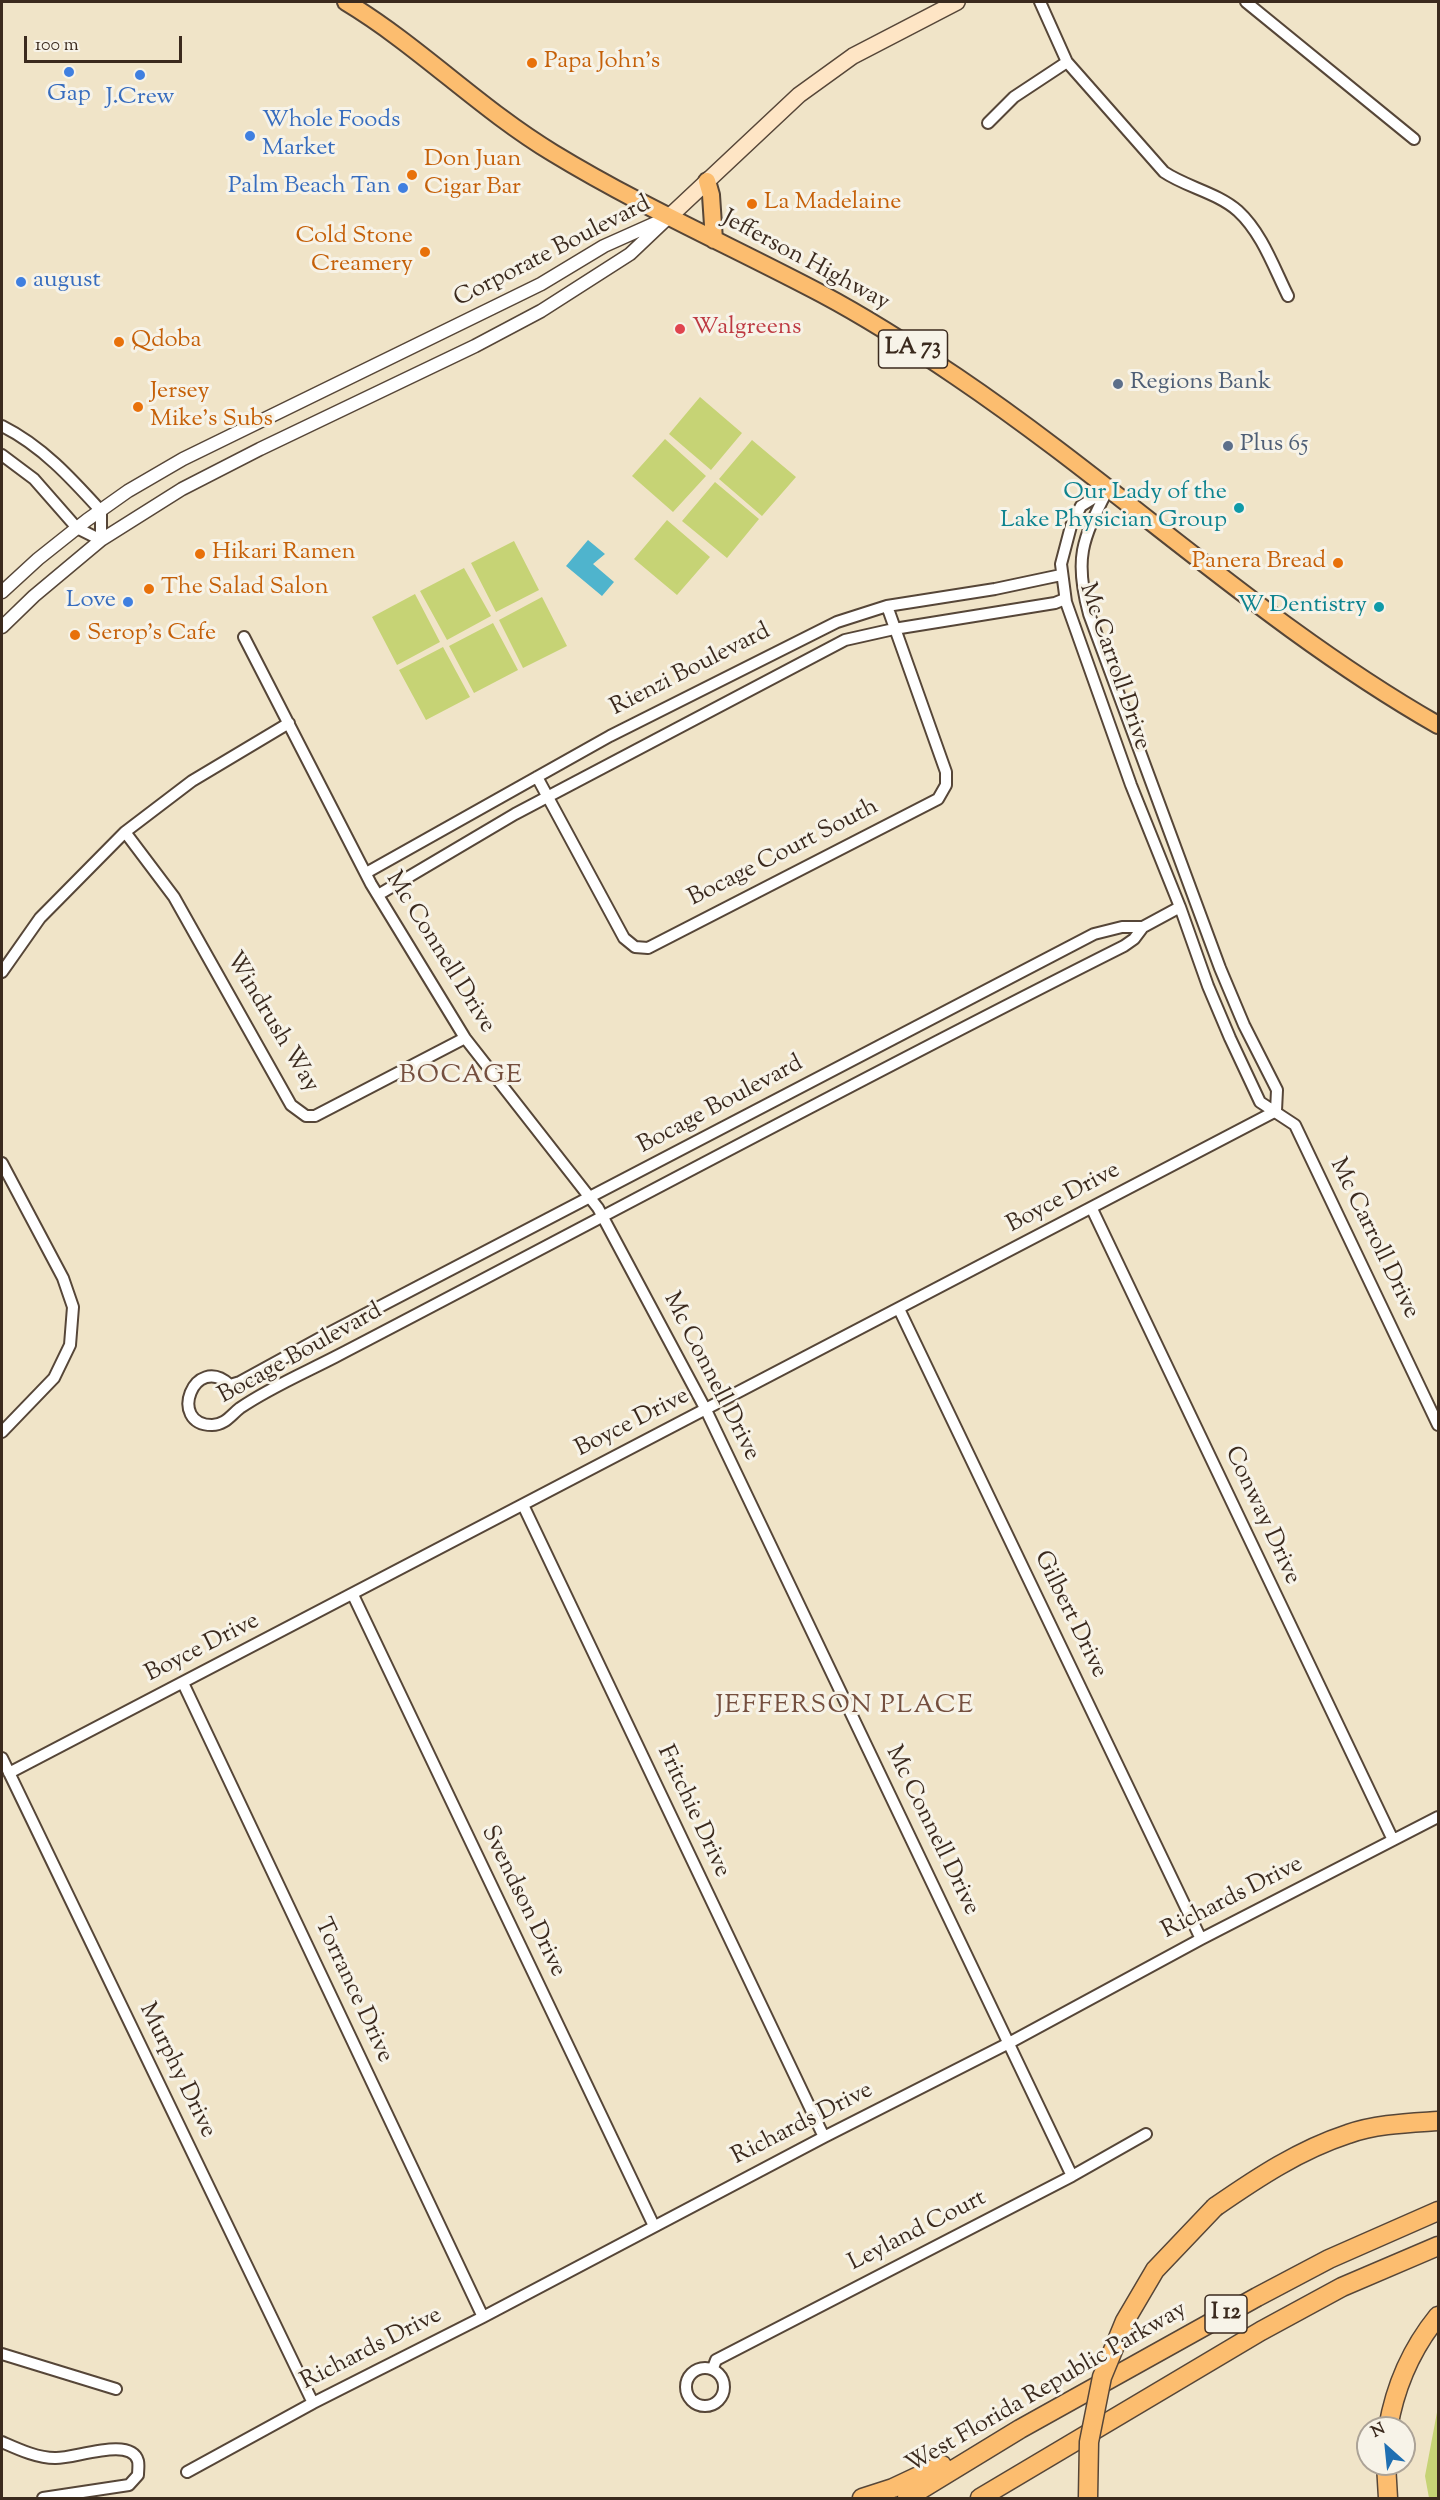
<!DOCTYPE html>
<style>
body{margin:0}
#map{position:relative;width:1440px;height:2500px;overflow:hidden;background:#f0e4c8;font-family:"Sorts Mill Goudy",serif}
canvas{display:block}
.frame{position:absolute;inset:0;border:3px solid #3b2a1e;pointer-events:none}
.north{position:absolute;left:1356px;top:2416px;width:60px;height:60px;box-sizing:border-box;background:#f7f3e8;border:2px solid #aca397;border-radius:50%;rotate:333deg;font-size:16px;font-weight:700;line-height:24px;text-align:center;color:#3b2a1e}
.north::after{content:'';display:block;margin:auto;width:21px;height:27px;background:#1f6fb2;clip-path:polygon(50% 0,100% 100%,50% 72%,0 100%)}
.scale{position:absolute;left:24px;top:36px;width:158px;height:27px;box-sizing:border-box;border:3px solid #3b2a1e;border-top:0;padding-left:8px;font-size:18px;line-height:21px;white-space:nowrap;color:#3b2a1e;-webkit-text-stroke:4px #f7f3e8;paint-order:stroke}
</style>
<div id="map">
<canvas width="1440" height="2500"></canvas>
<div class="frame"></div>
<div class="north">N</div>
<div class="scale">100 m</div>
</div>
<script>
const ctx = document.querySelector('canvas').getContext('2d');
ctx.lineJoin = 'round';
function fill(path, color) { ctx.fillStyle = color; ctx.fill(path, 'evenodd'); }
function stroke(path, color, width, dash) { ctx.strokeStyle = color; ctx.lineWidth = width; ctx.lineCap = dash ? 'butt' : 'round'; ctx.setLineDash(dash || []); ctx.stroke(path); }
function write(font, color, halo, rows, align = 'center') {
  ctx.font = font + ' "Sorts Mill Goudy",serif'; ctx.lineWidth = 6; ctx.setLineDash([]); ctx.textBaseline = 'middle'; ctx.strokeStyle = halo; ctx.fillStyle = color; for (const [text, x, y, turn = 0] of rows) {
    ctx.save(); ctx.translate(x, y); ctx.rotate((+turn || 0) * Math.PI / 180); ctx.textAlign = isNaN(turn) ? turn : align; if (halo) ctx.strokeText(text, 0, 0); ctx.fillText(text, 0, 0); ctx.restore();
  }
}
const green = new Path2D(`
 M700,397l42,36 -31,37 -42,-36z
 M665,439l41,37 -33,36 -41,-36z
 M752,440l44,37 -34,39 -43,-37z
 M715,482l44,37 -32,39 -45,-37z
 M667,520l43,37 -33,38 -43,-36z
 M514,541l25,49 -43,22 -25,-49z
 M464,568l27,48 -44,24 -27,-49z
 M415,594l25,48 -43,23 -25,-48z
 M542,597l25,49 -44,22 -24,-48z
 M493,623l25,47 -44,23 -25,-47z
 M443,647l27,50 -44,23 -27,-50z
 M1438,2407v91h-9l-4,-22z`);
const water = new Path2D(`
 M588,540l17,14 -12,10 21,18 -12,14 -36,-30z`);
const minor = new Path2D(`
 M1040,2l27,60 97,110c22,15 54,21 74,39 24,22 36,57 50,85
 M1246,2l168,137
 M988,123l26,-26 53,-35
 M2,426c40,20 69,52 99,85v29l-24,-12 -43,-49 -32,-24
 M1108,489l-27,17 -10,20 -10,38 5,38 65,183 49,122 28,79 22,52 30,64 35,23 143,300
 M1107,491c-25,49 -33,68 -18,123l131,354 24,57 33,65 -1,21
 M244,637l127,247 94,154 133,170 108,202 366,766
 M537,777l87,161 11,9 13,1 290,-149 8,-14v-13l-59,-166
 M125,832l49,65 117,208 15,11h9l150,-78
 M366,873l244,-137 227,-114 50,-16 108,-17 66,-14
 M378,895l137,-81 330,-174 49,-11 161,-26 10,-4
 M1143,927h-21l-28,7 -761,397 -93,51 -10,3c-36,-33 -63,40 -18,40 13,0 19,-10 28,-17 29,-20 64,-35 95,-51 263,-137 524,-278 789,-411l10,-7 9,-12 37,-20
 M2,972l38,-54 85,-86 67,-51 97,-58
 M2,1163l61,115 10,29 -3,38 -16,33 -52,54
 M1092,1209l301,631
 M899,1309l302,630
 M523,1505l301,632
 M353,1595l301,631
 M183,1683l300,634
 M2,1758l311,645
 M9,1773l1267,-662
 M2,2354l114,35
 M713,2368l3,-8 356,-184 74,-42
 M686 2387a19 19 0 1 1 38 0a19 19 0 1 1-38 0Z
 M2,2442c16,7 35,16 53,16 19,1 76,-22 83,3 1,4 0,10 0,14l-9,10 -86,13
 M187,2472l126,-69 170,-86 341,-180 185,-94 192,-104 237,-122`);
const tertiary = new Path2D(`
 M2,592l36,-33 49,-39 41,-29 55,-32 309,-151 49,-24 63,-38 56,-25
 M2,627l32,-31 67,-56 81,-51 78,-40 215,-103 66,-35 89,-57 39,-37`);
const secondary = new Path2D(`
 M669,217l130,-122 54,-39 104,-54`);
const primary = new Path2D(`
 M346,2c73,44 134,107 207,151 87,53 180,94 269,141 47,25 92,54 135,83 164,111 309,250 481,348
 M707,181l4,14 3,45`);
const motorway = new Path2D(`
 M1215,2207c42,-29 84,-57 133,-73 28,-10 61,-11 90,-13
 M1388,2428c7,-41 24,-80 50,-112
 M1386,2464l2,34
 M862,2498l31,-10 49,-23
 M907,2498l113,-69 237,-132 72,-38 109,-48
 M980,2498l281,-167 81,-44 96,-41`);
const motorwayBridge = new Path2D(`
 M1088,2498l1,-56 13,-65 23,-56 30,-51 60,-63`);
const markers = [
 [532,63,6,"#e8710a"],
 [69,72,6,"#3f7fe0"],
 [140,75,6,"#3f7fe0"],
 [250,136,6,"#3f7fe0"],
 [412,175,6,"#e8710a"],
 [403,188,6,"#3f7fe0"],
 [752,204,6,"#e8710a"],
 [425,252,6,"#e8710a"],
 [21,282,6,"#3f7fe0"],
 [680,329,6,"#e0444e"],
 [119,342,6,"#e8710a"],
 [1118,384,6,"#5c6f8a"],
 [138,407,6,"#e8710a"],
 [1228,446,6,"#5c6f8a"],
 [1239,508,6,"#0f9aa8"],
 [200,554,6,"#e8710a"],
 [1338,563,6,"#e8710a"],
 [149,589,6,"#e8710a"],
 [128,602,6,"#3f7fe0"],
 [1379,607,6,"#0f9aa8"],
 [75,635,6,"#e8710a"]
];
const shields = [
 [913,349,69],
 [1226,2314,42]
];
const shieldNames = [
 ["LA 73",913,349],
 ["I 12",1226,2314]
];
const foodNames = [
 ["Papa John's",544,63],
 ["Don Juan",424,161],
 ["Cigar Bar",424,189],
 ["La Madelaine",764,204],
 ["Cold Stone",413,238,"right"],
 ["Creamery",413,266,"right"],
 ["Qdoba",131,342],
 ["Jersey",150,393],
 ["Mike's Subs",150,421],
 ["Hikari Ramen",212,554],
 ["Panera Bread",1326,563,"right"],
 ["The Salad Salon",161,589],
 ["Serop's Cafe",87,635]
];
const shopNames = [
 ["Gap",69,96],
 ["J.Crew",140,99],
 ["Whole Foods",262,122,"left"],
 ["Market",262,150,"left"],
 ["Palm Beach Tan",391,188,"right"],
 ["august",33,282,"left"],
 ["Love",116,602,"right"]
];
const streetNames = [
 ["Corporate Boulevard",553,253,-27],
 ["Jefferson Highway",805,262,28],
 ["Mc Carroll Drive",1113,667,71],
 ["Rienzi Boulevard",691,671,-27],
 ["Bocage Court South",784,854,-27],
 ["Mc Connell Drive",439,953,58],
 ["Windrush Way",271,1023,59],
 ["Bocage Boulevard",721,1106,-28],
 ["Boyce Drive",1064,1199,-28],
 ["Mc Carroll Drive",1373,1239,64],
 ["Bocage Boulevard",301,1355,-29],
 ["Mc Connell Drive",710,1377,63],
 ["Boyce Drive",633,1424,-27],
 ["Conway Drive",1261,1516,65],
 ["Gilbert Drive",1069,1615,64],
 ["Boyce Drive",203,1649,-27],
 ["Fritchie Drive",692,1812,65],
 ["Mc Connell Drive",931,1831,64],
 ["Richards Drive",1233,1899,-27],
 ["Svendson Drive",522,1902,64],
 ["Torrance Drive",352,1991,65],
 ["Murphy Drive",176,2071,64],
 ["Richards Drive",803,2125,-27],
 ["Leyland Court",918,2232,-27],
 ["Richards Drive",372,2350,-27],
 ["West Florida Republic Parkway",1047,2389,-30]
];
const healthNames = [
 ["Walgreens",692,329]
];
const serviceNames = [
 ["Regions Bank",1130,384],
 ["Plus 65",1240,446]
];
const cultureNames = [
 ["Our Lady of the",1227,494],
 ["Lake Physician Group",1227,522],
 ["W Dentistry",1367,607]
];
const neighbourhoodNames = [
 ["BOCAGE",461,1078],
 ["JEFFERSON PLACE",845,1708]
];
fill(green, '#c6d375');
fill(water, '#4fb4cd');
stroke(minor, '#564638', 14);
stroke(tertiary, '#564638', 15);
stroke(secondary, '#564638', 18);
stroke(primary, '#564638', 20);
stroke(motorway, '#564638', 21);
stroke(minor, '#fff', 10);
stroke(tertiary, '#fff', 12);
stroke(secondary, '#fee5c5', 15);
stroke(primary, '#fcbd6f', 16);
stroke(motorway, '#fcbd6f', 18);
stroke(motorwayBridge, '#564638', 21, []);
stroke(motorwayBridge, '#fcbd6f', 18);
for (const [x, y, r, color] of markers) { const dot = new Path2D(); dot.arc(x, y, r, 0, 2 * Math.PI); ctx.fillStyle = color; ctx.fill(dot); stroke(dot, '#f7f3e8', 2); }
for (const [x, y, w] of shields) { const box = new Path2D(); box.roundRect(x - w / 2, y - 19, w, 38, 4.5); ctx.fillStyle = '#f7f3e8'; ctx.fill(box); stroke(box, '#3b2a1e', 1.5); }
write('bold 22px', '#3b2a1e', null, shieldNames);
write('24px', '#c56008', '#f7f3e8', foodNames, 'left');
write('24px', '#366cbe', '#f7f3e8', shopNames);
write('24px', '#3b2a1e', '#f7f3e8', streetNames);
write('24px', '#be3a42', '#f7f3e8', healthNames, 'left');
write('24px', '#4e5e75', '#f7f3e8', serviceNames, 'left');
write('24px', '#0d838f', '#f7f3e8', cultureNames, 'right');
ctx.letterSpacing = '1.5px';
write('26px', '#754f3e', '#f7f3e8', neighbourhoodNames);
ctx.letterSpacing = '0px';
</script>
